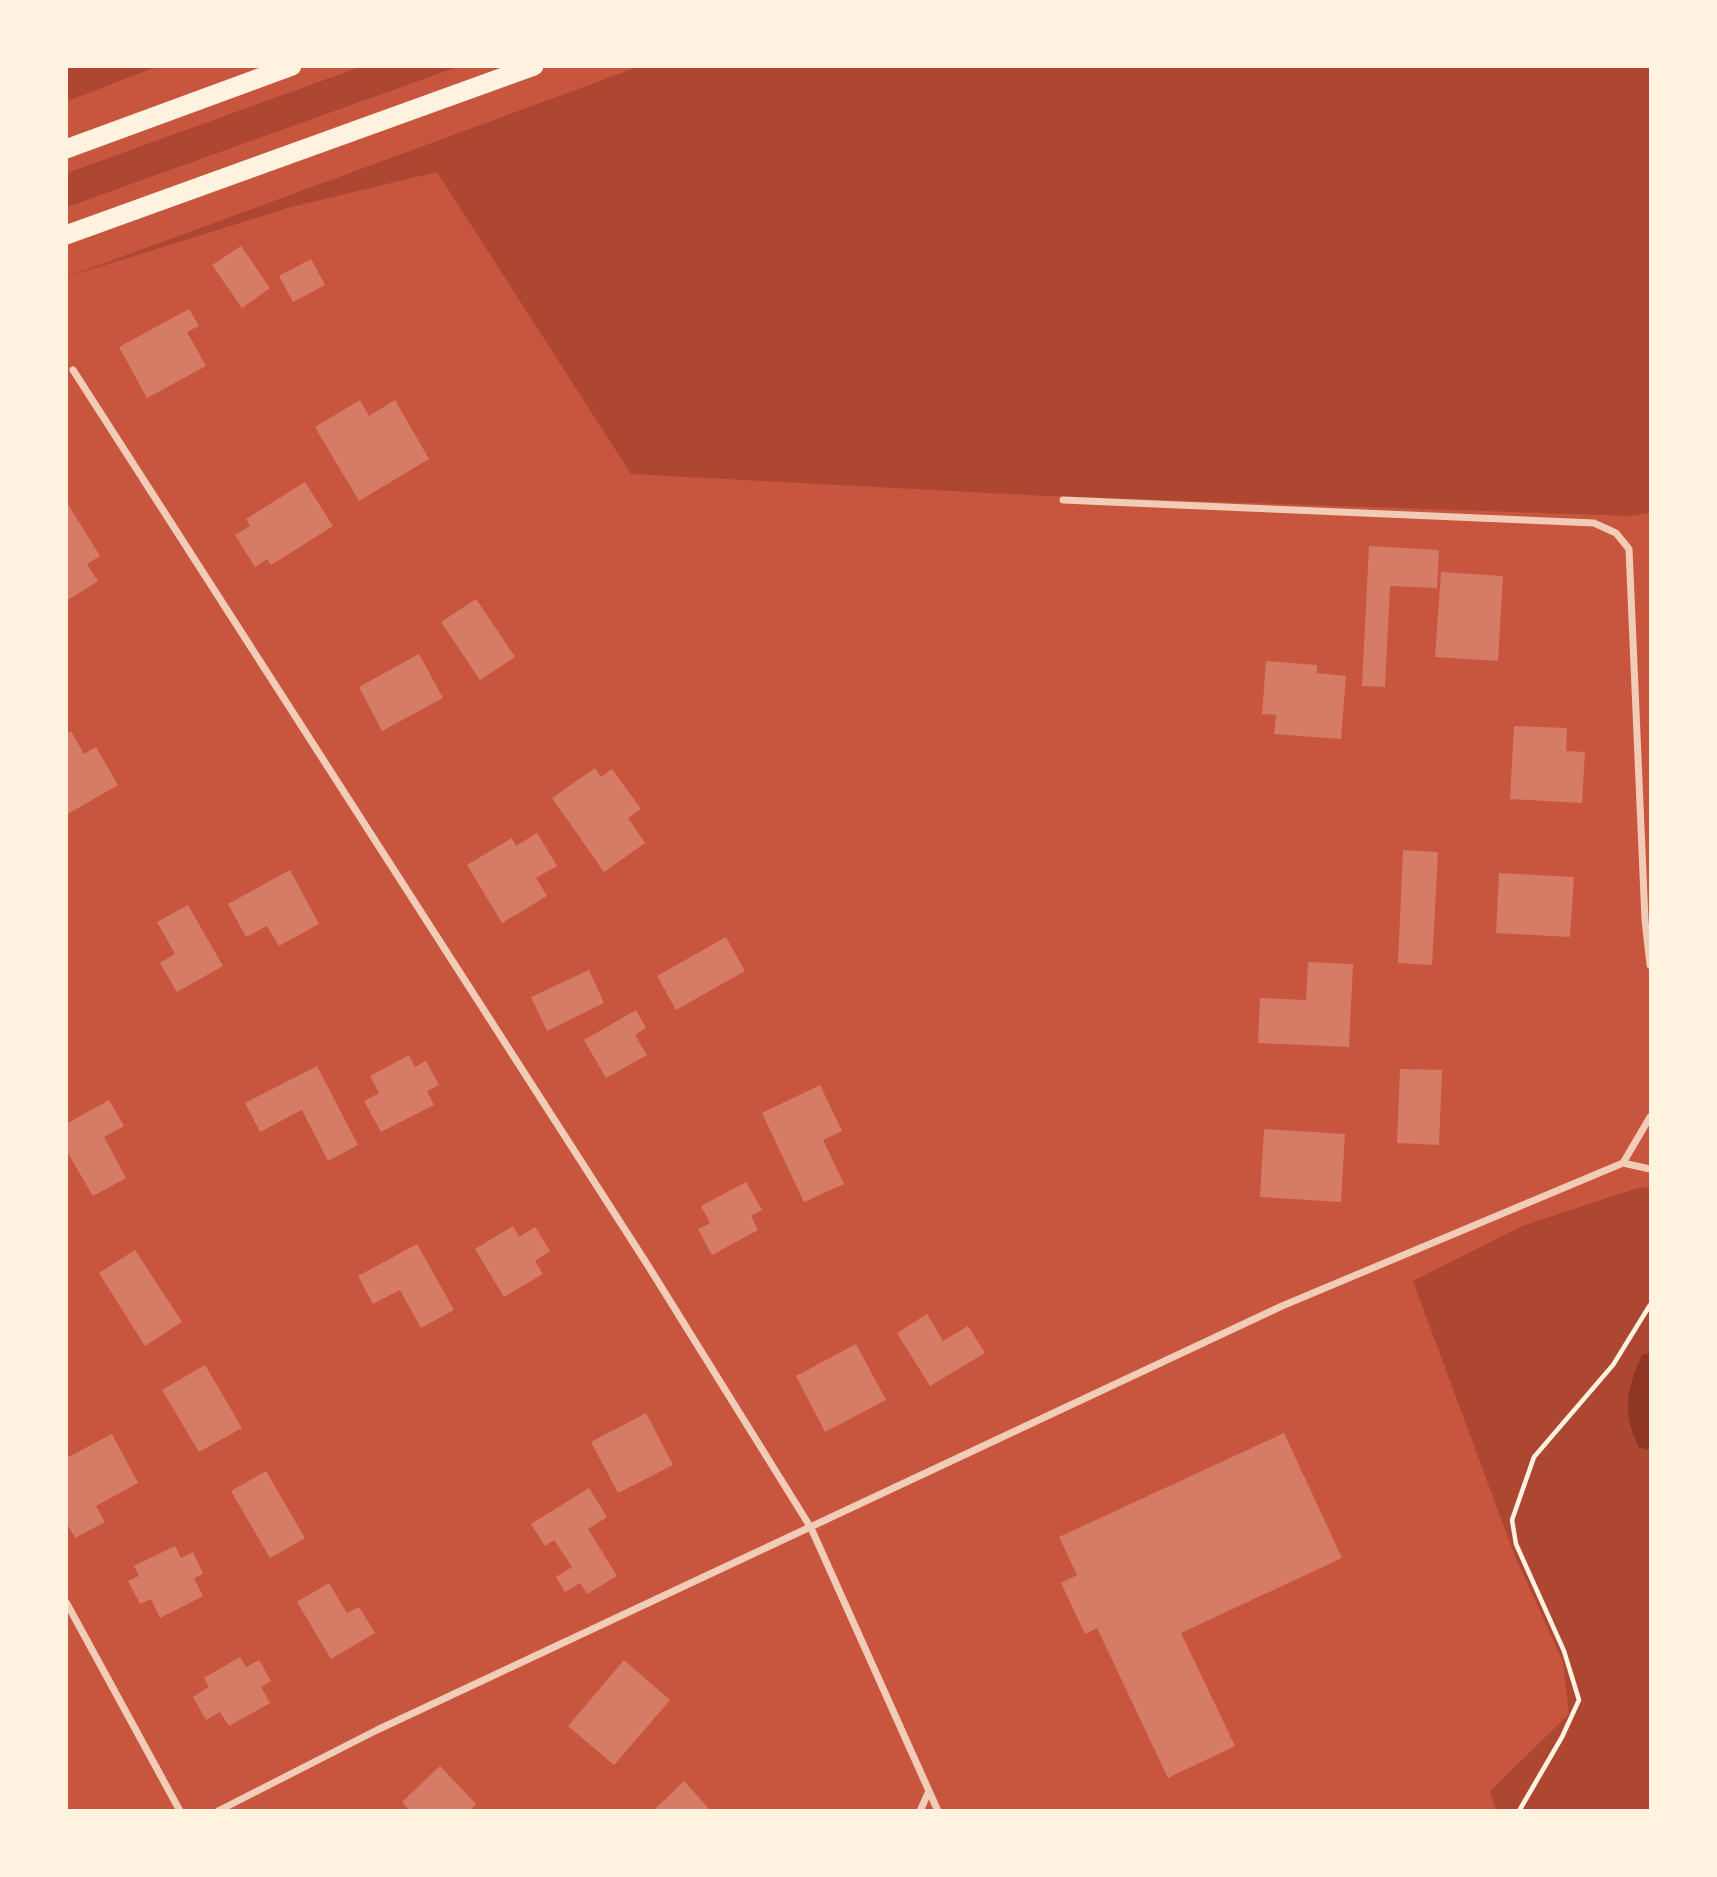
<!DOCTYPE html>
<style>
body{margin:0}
#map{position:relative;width:1717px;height:1877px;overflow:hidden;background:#c8553d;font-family:"Sofia Sans Condensed",sans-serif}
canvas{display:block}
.frame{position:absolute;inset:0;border:68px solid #fff3e0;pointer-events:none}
</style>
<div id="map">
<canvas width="1717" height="1877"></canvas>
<div class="frame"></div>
</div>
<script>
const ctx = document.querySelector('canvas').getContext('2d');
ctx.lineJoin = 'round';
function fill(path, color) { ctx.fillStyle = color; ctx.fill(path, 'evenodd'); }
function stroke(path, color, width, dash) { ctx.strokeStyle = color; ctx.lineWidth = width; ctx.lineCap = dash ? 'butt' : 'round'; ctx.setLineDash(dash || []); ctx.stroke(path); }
const green = new Path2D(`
 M67,66h89v1l-89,34z
 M360,67h97l-390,140v-34z
 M638,67h1012v446l-19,3 -584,-20 -416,-22 -194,-302 -146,35 -224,70z
 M1650,1187v166l-8,3c-16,35 -21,56 -3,92l11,2v360h-154l-6,-19 79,-77 -6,-52 -49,-108 -101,-273 109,-55 116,-38z`);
const water = new Path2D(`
 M1650,1353v97l-11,-2c-18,-36 -13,-57 3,-93z`);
const building = new Path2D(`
 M241,246l29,42 -28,20 -30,-43z
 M311,259l14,26 -32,17 -14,-26z
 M189,309l10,17 -12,6 19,34 -59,32 -28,-51z
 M360,400l9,16 26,-16 34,59 -70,42 -44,-74z
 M305,482l28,44 -62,39 -4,-6 -12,8 -20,-32 15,-9 -4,-7z
 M66,501l34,55 -13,8 11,17 -32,20z
 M1369,546l70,4 -2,38 -47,-2 -5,101 -23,-1z
 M1441,572l62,4 -5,85 -63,-4z
 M476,599l39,58 -35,23 -39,-58z
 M419,654l24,44 -61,33 -23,-44z
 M1266,661l51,4v8l29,3 -5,63 -67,-5 2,-19 -14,-1z
 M1514,726l53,2 -1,23 19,1 -3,51 -72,-4z
 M71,731l13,23 12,-7 22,38 -52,30v-81z
 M595,768l6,9 11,-8 29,40 -13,9 17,25 -41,29 -52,-74z
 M537,833l20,33 -21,12 11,18 -45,27 -35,-58 45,-27 4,8z
 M1403,850l35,2 -6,113 -34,-2z
 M290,870l29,54 -40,22 -12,-20 -21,11 -18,-33z
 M1499,873l75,4 -4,60 -74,-4z
 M188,905l35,61 -46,26 -17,-29 15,-9 -18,-32z
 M726,937l19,34 -69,39 -19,-34z
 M1308,962l45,2 -4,83 -91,-4 2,-45 46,2z
 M589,970l15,33 -57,28 -16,-34z
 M636,1010l10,18 -11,7 12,20 -41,23 -22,-38z
 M409,1055l6,12 11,-6 13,24 -12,6 7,14 -53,27 -17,-31 15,-8 -9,-17z
 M317,1066l41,79 -30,16 -26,-51 -42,22 -15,-29z
 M1400,1069l42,1 -3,75 -42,-2z
 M820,1085l22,46 -19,9 21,44 -40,18 -42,-89z
 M109,1100l15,26 -20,11 22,41 -33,18 -27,-46v-26z
 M1264,1129l81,5 -4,68 -81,-5z
 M746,1182l16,28 -11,6 7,14 -46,25 -14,-26 12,-6 -9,-17z
 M513,1226l6,11 16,-10 15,24 -15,10 8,13 -39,23 -29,-48z
 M417,1244l37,66 -33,18 -21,-38 -27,14 -15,-28z
 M135,1250l47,72 -37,24 -46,-73z
 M927,1314l16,27 25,-15 17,27 -55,33 -33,-53z
 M856,1344l30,56 -61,32 -29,-56z
 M205,1365l37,63 -43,24 -37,-62z
 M646,1413l27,52 -55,28 -27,-51z
 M1284,1433l58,125 -161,75 54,113 -67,32 -71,-150 -12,6 -24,-51 16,-8 -18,-38z
 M112,1434l26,49 -42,23 9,16 -30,16 -9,-16v-64z
 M266,1471l39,67 -35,20 -39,-67z
 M589,1488l18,29 -19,12 29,47 -30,18 -7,-11 -15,9 -9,-15 16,-10 -18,-27 -9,6 -14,-22z
 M175,1546l6,12 12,-6 10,22 -9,4 9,18 -43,22 -9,-19 -11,5 -12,-23 11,-5 -5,-10z
 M329,1583l18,30 12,-6 16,26 -44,26 -34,-57z
 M240,1657l6,10 13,-7 12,21 -10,6 9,16 -41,23 -9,-14 -14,8 -13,-23 16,-10 -5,-9z
 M624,1660l46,40 -56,65 -46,-39z
 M440,1766l36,38 -7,7h-59l-8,-9z
 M684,1781l27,30h-58z`);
const path = new Path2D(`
 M1519,1811l43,-74 17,-37 -15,-49 -48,-107 -4,-24 22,-63 79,-92 37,-60`);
const minor = new Path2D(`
 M73,370l574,894 164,264 127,283
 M1063,500l531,23 22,10 13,16 16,371 5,45
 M1623,1163l27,6
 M66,1602l114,209
 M218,1811l159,-81 905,-424 341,-143 27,-46
 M920,1811l9,-20`);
const trunk = new Path2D(`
 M66,149l226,-83
 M66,235l468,-169`);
fill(green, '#ae4732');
fill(water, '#8f3625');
fill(building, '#d67c66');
stroke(path, '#fff3e0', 4.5);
stroke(minor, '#f1ccb7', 7);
stroke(trunk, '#fff3e0', 19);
</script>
